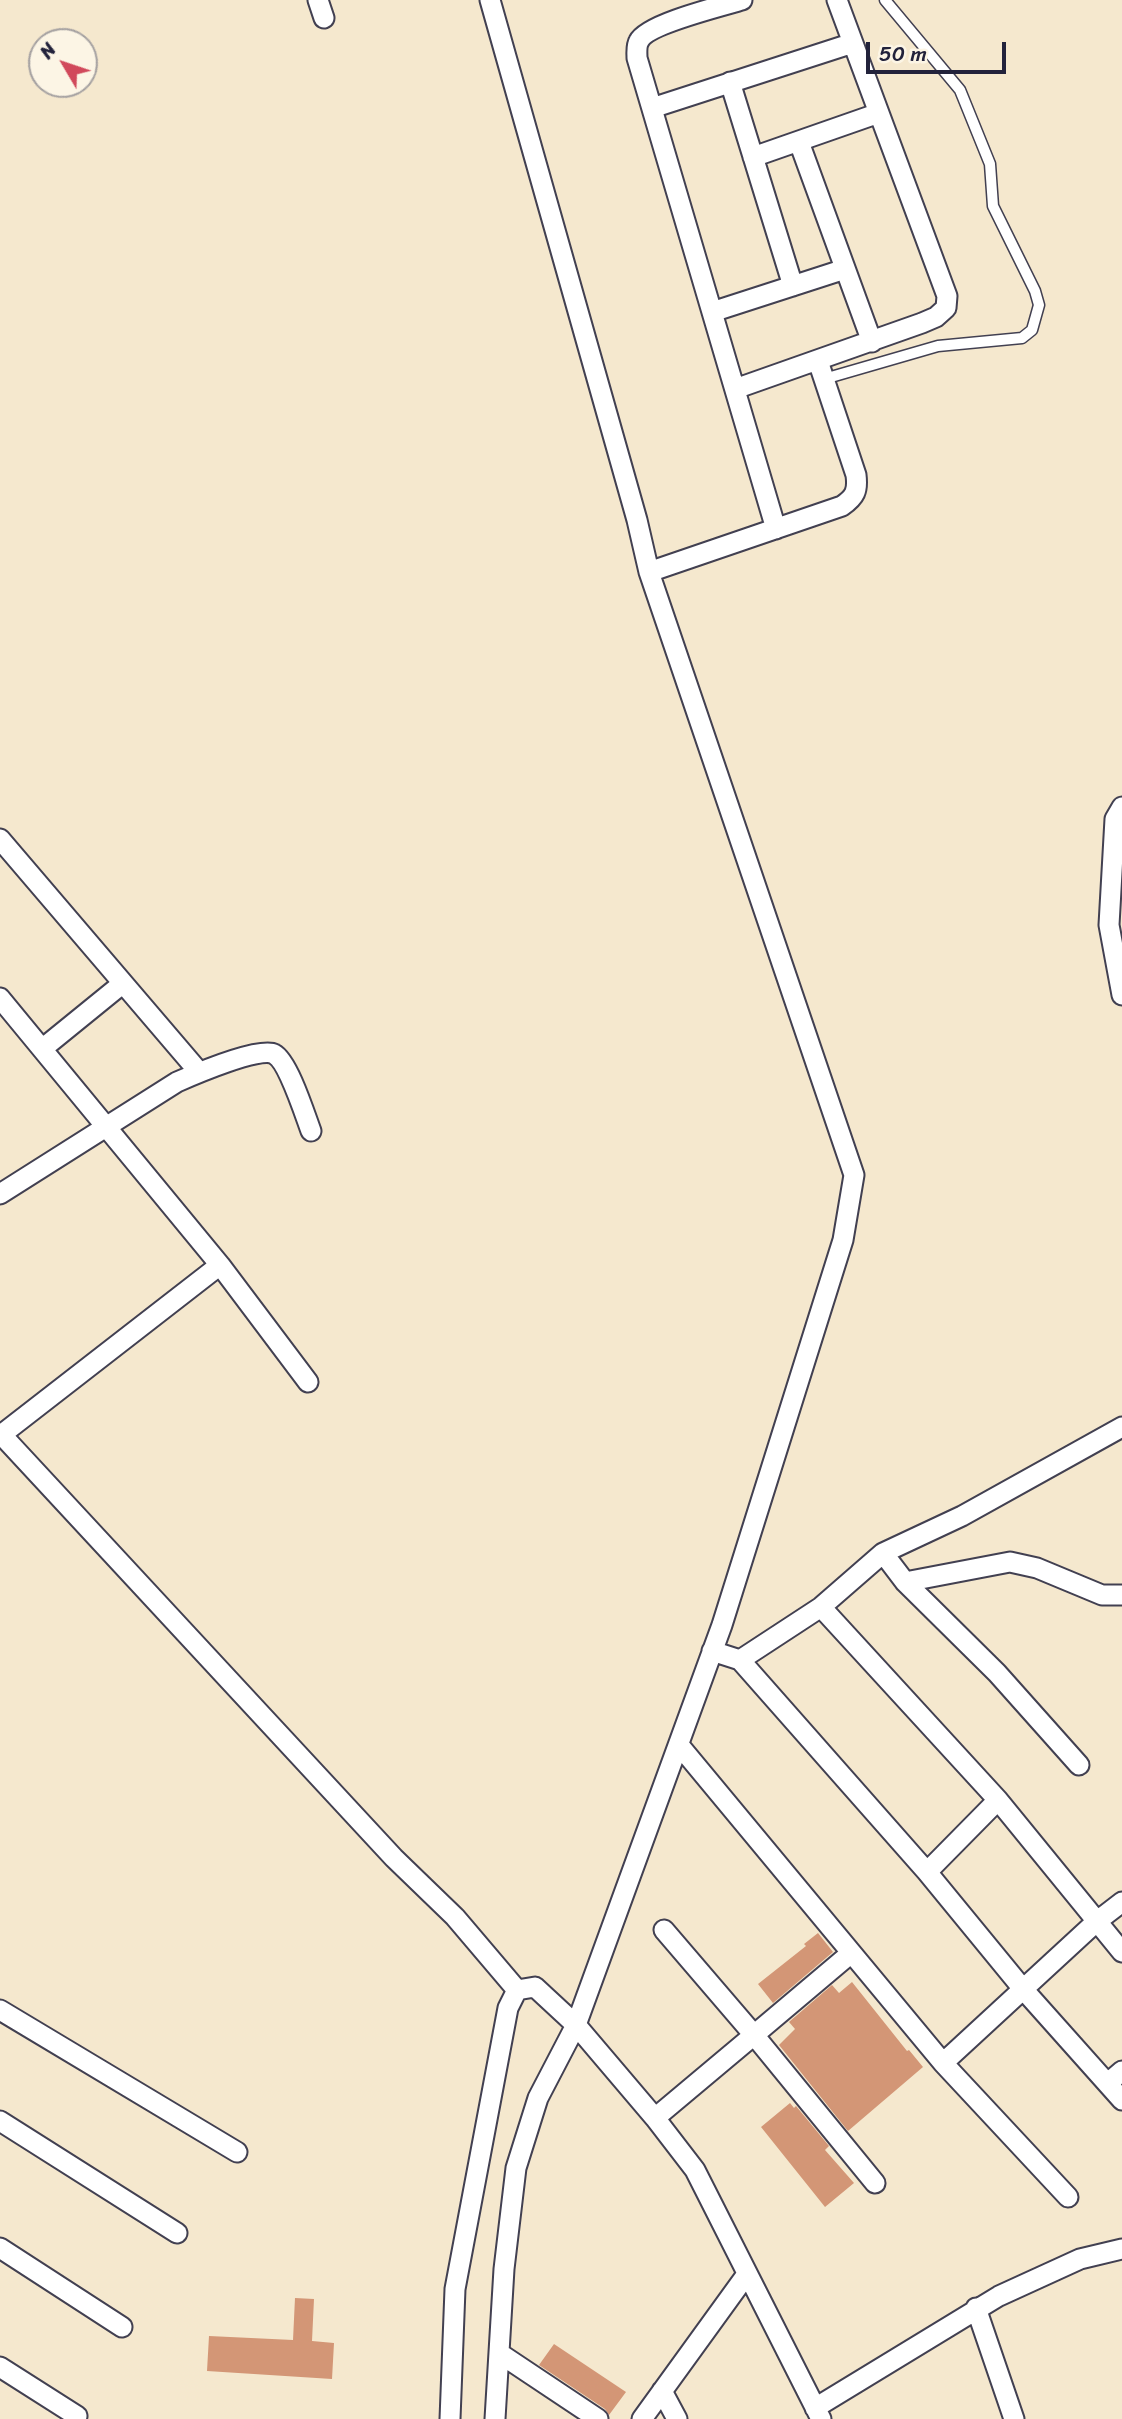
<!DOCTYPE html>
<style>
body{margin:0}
#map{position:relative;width:1122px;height:2419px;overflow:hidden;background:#f5e8ce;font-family:Sriracha,sans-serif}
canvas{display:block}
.north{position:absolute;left:28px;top:28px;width:70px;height:70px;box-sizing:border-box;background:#fcf5e5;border:2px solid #a5a1a1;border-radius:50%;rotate:309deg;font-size:19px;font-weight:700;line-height:28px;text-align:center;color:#22223b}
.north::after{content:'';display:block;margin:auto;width:24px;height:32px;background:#d1495b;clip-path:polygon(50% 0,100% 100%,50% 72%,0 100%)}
.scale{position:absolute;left:866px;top:42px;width:140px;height:32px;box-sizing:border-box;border:4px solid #22223b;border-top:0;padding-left:9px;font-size:21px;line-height:24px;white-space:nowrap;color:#22223b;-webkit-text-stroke:5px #fcf5e5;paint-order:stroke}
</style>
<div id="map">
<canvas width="1122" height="2419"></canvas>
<div class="north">N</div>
<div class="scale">50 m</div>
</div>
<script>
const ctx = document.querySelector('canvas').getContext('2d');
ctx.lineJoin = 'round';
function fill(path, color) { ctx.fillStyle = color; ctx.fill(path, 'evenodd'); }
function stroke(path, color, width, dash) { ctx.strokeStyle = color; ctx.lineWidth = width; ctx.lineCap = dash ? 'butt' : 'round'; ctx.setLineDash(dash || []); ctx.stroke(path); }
const building = new Path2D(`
 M818,1933l15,19 -60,51 -15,-19 48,-38 -2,-2z
 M852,1982l55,69 2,-1 14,17 -75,64 -69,-86 16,-16 -6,-7 43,-37 7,8z
 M790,2103l4,5 2,-2 33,40 -4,4 29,33 -29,24 -64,-80z
 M295,2298l19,1 -2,42 22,2 -2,36 -125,-8 2,-35 84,4z
 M554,2344l72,48 -17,23 -4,-6 -66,-44z`);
const service = new Path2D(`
 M824,379l114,-33 84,-8 10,-8 7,-25 -4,-14 -42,-85 -3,-42 -30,-74 -75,-90`);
const minor = new Path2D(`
 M318,0l6,18
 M490,0l147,520 12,52 205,603 -11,65 -121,385 -146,400 -38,73 -22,70 -12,101 -9,150
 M742,0c-20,6 -95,24 -103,41 -3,5 -2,12 -2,17l139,471
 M730,82l63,204
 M652,108l201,-65
 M799,142l73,200
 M753,157l126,-44
 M712,312l133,-43
 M735,389l187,-66 14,-6 10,-9 1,-12 -110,-296
 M649,572l193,-66c13,-9 16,-15 14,-31l-38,-114
 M1122,807l-7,12 -6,106 13,70
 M0,839l199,233
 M0,998l220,267 88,117
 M42,1049l80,-65
 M0,1194l177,-112c16,-7 83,-36 97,-28 14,7 31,61 37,77
 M0,1433l394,425 61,59 62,73
 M1,1435l219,-170
 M883,1553l22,29 92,91 82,92
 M905,1582l105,-20 27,6 65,27h20
 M821,1607l177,193 124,152
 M712,1651l28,9 81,-53 62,-54 79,-37 160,-89
 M740,1660l187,212 96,117 99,111
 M679,1745l264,318 125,134
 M927,1872l71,-72
 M664,1930l90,105 96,-81
 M0,2010l237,142
 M943,2063l153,-141 26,-20
 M1108,2083l14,-12
 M655,2118l99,-83 121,148
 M0,2121l177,112
 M0,2248l122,79
 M976,2308l38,111
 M499,2353l99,66
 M0,2367l77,49
 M662,2391l15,28
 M815,2408l184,-112 81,-37 42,-10
 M450,2419l5,-130 53,-281 9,-18 18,-3 41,38 79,93 40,52 126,249
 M642,2419l105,-145`);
fill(building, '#d39676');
stroke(service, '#424051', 13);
stroke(minor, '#424051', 23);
stroke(service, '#fff', 10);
stroke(minor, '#fff', 19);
</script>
